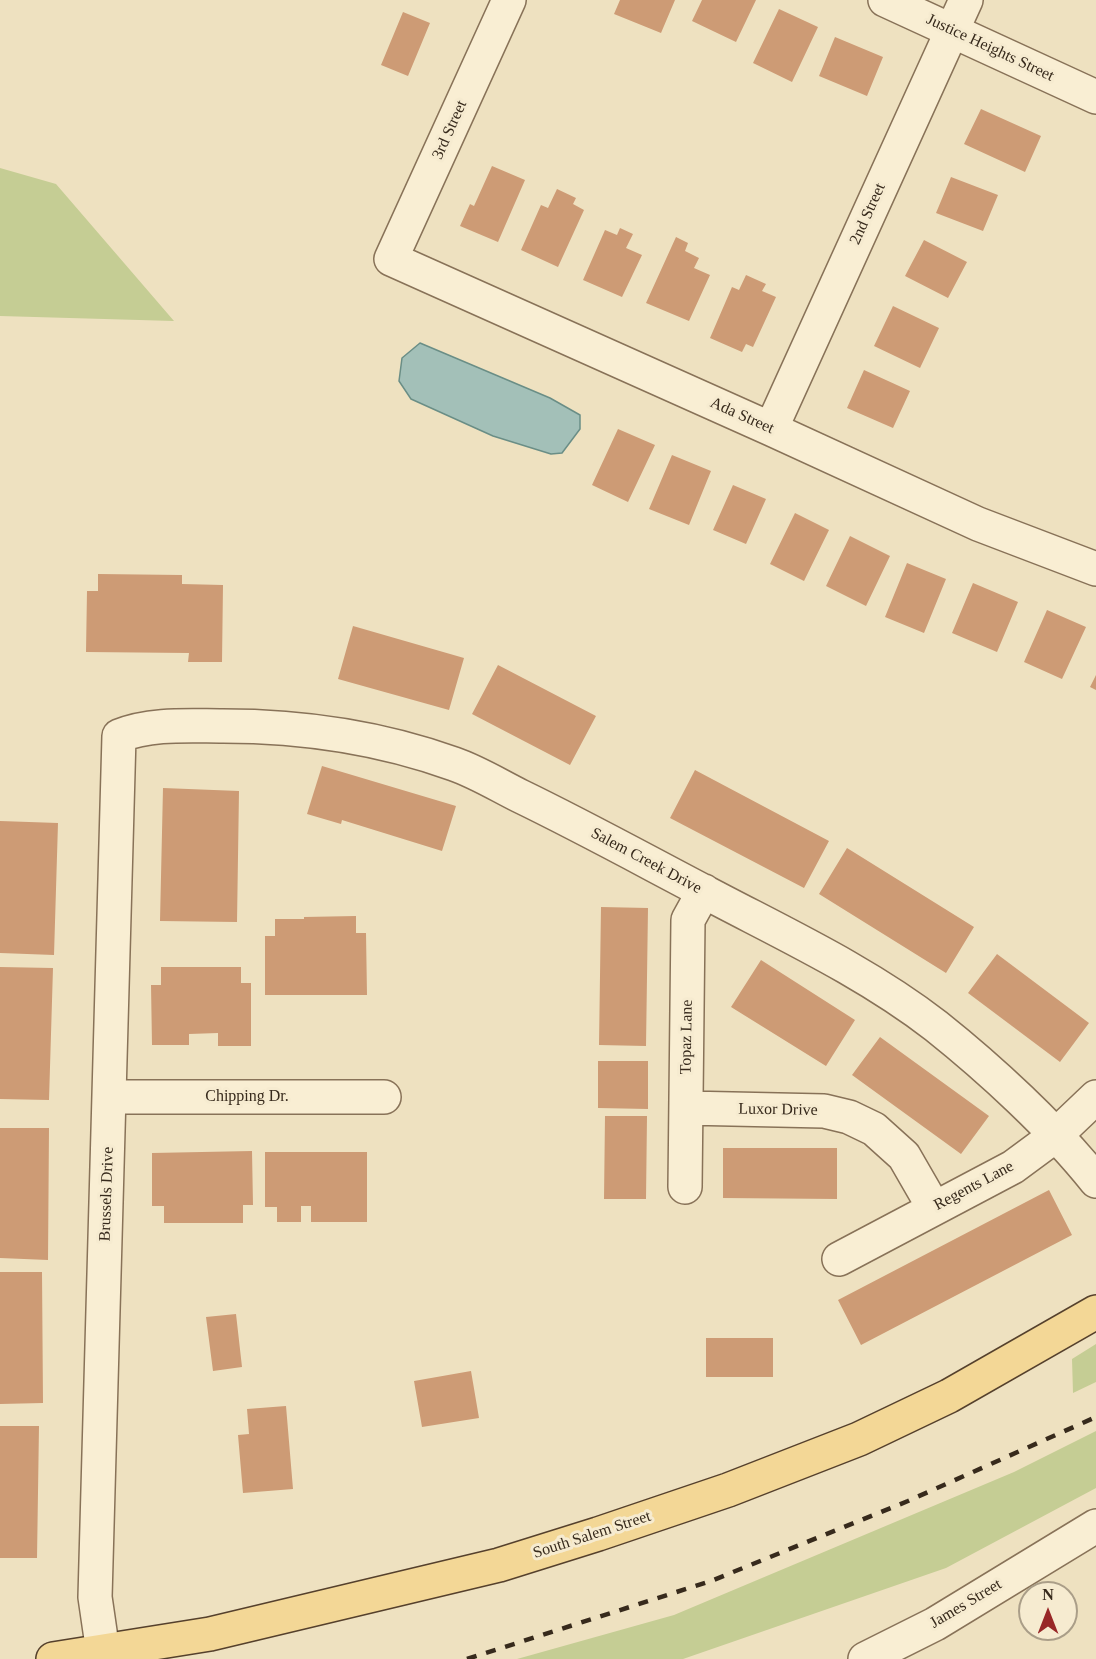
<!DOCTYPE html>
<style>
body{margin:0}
#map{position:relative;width:1096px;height:1659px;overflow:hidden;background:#eee1c0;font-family:"Times New Roman",serif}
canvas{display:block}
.north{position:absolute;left:1018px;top:1581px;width:60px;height:60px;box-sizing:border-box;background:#f6ebd0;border:2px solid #aa9e88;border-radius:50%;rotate:0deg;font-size:16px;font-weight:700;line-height:24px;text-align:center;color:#372a1c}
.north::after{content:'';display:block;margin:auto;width:21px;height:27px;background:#982727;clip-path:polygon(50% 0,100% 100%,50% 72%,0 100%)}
</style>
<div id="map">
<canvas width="1096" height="1659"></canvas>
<div class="north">N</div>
</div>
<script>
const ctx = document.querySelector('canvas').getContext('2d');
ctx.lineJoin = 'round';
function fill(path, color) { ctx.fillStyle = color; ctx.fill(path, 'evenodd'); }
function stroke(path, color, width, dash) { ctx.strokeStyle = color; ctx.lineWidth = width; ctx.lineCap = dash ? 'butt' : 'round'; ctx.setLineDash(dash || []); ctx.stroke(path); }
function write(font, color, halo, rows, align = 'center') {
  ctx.font = font + ' "Times New Roman",serif'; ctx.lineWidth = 6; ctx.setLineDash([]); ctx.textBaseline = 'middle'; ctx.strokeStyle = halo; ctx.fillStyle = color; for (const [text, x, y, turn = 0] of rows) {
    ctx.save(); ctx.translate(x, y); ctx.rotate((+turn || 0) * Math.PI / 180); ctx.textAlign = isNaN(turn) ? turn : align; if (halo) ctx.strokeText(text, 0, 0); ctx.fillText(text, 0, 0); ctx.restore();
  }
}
const green = new Path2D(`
 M0,168l56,16 118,137 -174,-5z
 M1096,1344v38l-23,11 -1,-34z
 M1096,1431v57l-150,80 -263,91h-166l157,-44 340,-143z`);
const water = new Path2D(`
 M420,343l130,55 30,17v14l-18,24 -11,1 -58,-18 -82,-37 -12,-18 3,-23z`);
const building = new Path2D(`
 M620,0h55l-14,33 -47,-19z
 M702,0h54l-20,42 -44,-21z
 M779,9l39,18 -26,55 -39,-19z
 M403,12l27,11 -22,53 -27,-11z
 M835,37l48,20 -16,39 -48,-20z
 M981,109l60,27 -16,36 -61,-28z
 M492,166l33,14 -27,62 -38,-16 10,-22 4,2z
 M951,177l47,18 -15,36 -47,-18z
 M557,189l19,9 -3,6 11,6 -26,57 -37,-17 20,-45 7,3z
 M620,228l13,6 -7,14 16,7 -20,42 -39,-17 22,-50 12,5z
 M676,237l12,6 -3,8 14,7 -5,10 16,7 -21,46 -43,-18z
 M924,240l43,22 -19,36 -43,-22z
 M746,275l20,9 -4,7 14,6 -23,50 -7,-3 -4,8 -32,-14 22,-51 7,3z
 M893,306l46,22 -19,40 -46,-22z
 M864,370l46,21 -17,37 -46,-20z
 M618,429l37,16 -27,57 -36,-17z
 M672,455l39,16 -22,54 -40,-16z
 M733,485l33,14 -20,45 -33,-14z
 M795,513l34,17 -25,51 -34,-17z
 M850,536l40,20 -24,50 -40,-20z
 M907,563l39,16 -22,54 -39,-16z
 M98,574l84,1v9l41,1 -1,77h-34l1,-9 -103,-1 1,-61h11z
 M973,583l45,19 -21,50 -45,-19z
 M1047,610l39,17 -24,52 -38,-17z
 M353,626l111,32 -15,52 -111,-31z
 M498,665l98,51 -26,49 -98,-51z
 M1096,675v15l-6,-3z
 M322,766l134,40 -14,45 -100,-31 -1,4 -34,-10z
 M695,770l134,71 -25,47 -134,-70z
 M163,788l76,3 -2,131 -77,-1z
 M0,821l58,2 -4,132 -54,-2z
 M847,848l127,79 -28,46 -127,-79z
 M601,907l47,1 -2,138 -47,-1z
 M356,916v17h10l1,62h-102v-59h10v-17h29v-2z
 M997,954l92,69 -29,39 -92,-69z
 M761,960l94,60 -29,46 -95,-59z
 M0,967l53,1 -4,132 -49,-1z
 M161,967h80v16h10v63h-33v-13l-29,1v11h-37l-1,-60h10z
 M880,1037l109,79 -28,38 -109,-79z
 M598,1061h50v48l-50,-1z
 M605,1116h42l-1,83h-42z
 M0,1128h49l-1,132 -48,-2z
 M723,1148h114v51l-114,-1z
 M252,1151l1,54h-10v18h-79v-17h-12v-53z
 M265,1152h102v70h-56v-16h-10v16h-24v-15h-12z
 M1049,1190l23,45 -211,110 -23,-45z
 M0,1272h42l1,131 -43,1z
 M236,1314l6,53 -29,4 -7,-54z
 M706,1338h67v39h-67z
 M471,1371l8,47 -57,9 -8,-46z
 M286,1406l7,83 -50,4 -5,-58 11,-1 -2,-25z
 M0,1426h39l-2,132h-37z`);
const minor = new Path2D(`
 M509,0l-118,259 380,170 207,95 118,45
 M885,0l211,97
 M771,429l195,-429
 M110,1097h274
 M686,1108l138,3 25,6 25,12 30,27 30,52
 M685,1187l3,-267 16,-29
 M839,1259l174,-92 42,-31 41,-39
 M103,1652l-8,-55 24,-861c32,-13 70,-10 104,-10 79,0 156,11 231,38 23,8 44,21 66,32 62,30 122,63 183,95 79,42 162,80 233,135 54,43 117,101 160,155
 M865,1659l70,-35 161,-98`);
const major = new Path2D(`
 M53,1659l157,-25 289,-69 99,-31 130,-44 131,-51 90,-43 147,-84`);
const rail = new Path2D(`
 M467,1659l244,-78 197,-80 188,-84`);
const streetNames = [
 ["Justice Heights Street",990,48,25],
 ["3rd Street",450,130,-66],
 ["2nd Street",868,214,-66],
 ["Ada Street",742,416,24],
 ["Salem Creek Drive",646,861,28],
 ["Topaz Lane",687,1037,-89],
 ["Chipping Dr.",247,1097],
 ["Luxor Drive",778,1110,1],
 ["Regents Lane",974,1186,-28],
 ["Brussels Drive",107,1194,-88],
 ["South Salem Street",592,1535,-18],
 ["James Street",966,1604,-31]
];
fill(green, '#c5cd94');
fill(water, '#a3c0b8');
stroke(water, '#6a8e86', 1.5);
fill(building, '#cd9b75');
stroke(minor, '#887258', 36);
stroke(major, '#55402c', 36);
stroke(minor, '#f9eed3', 33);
stroke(major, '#f3d796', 33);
stroke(rail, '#372a1c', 4.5, [10, 10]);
write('16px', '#372a1c', '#f6ebd0', streetNames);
</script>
